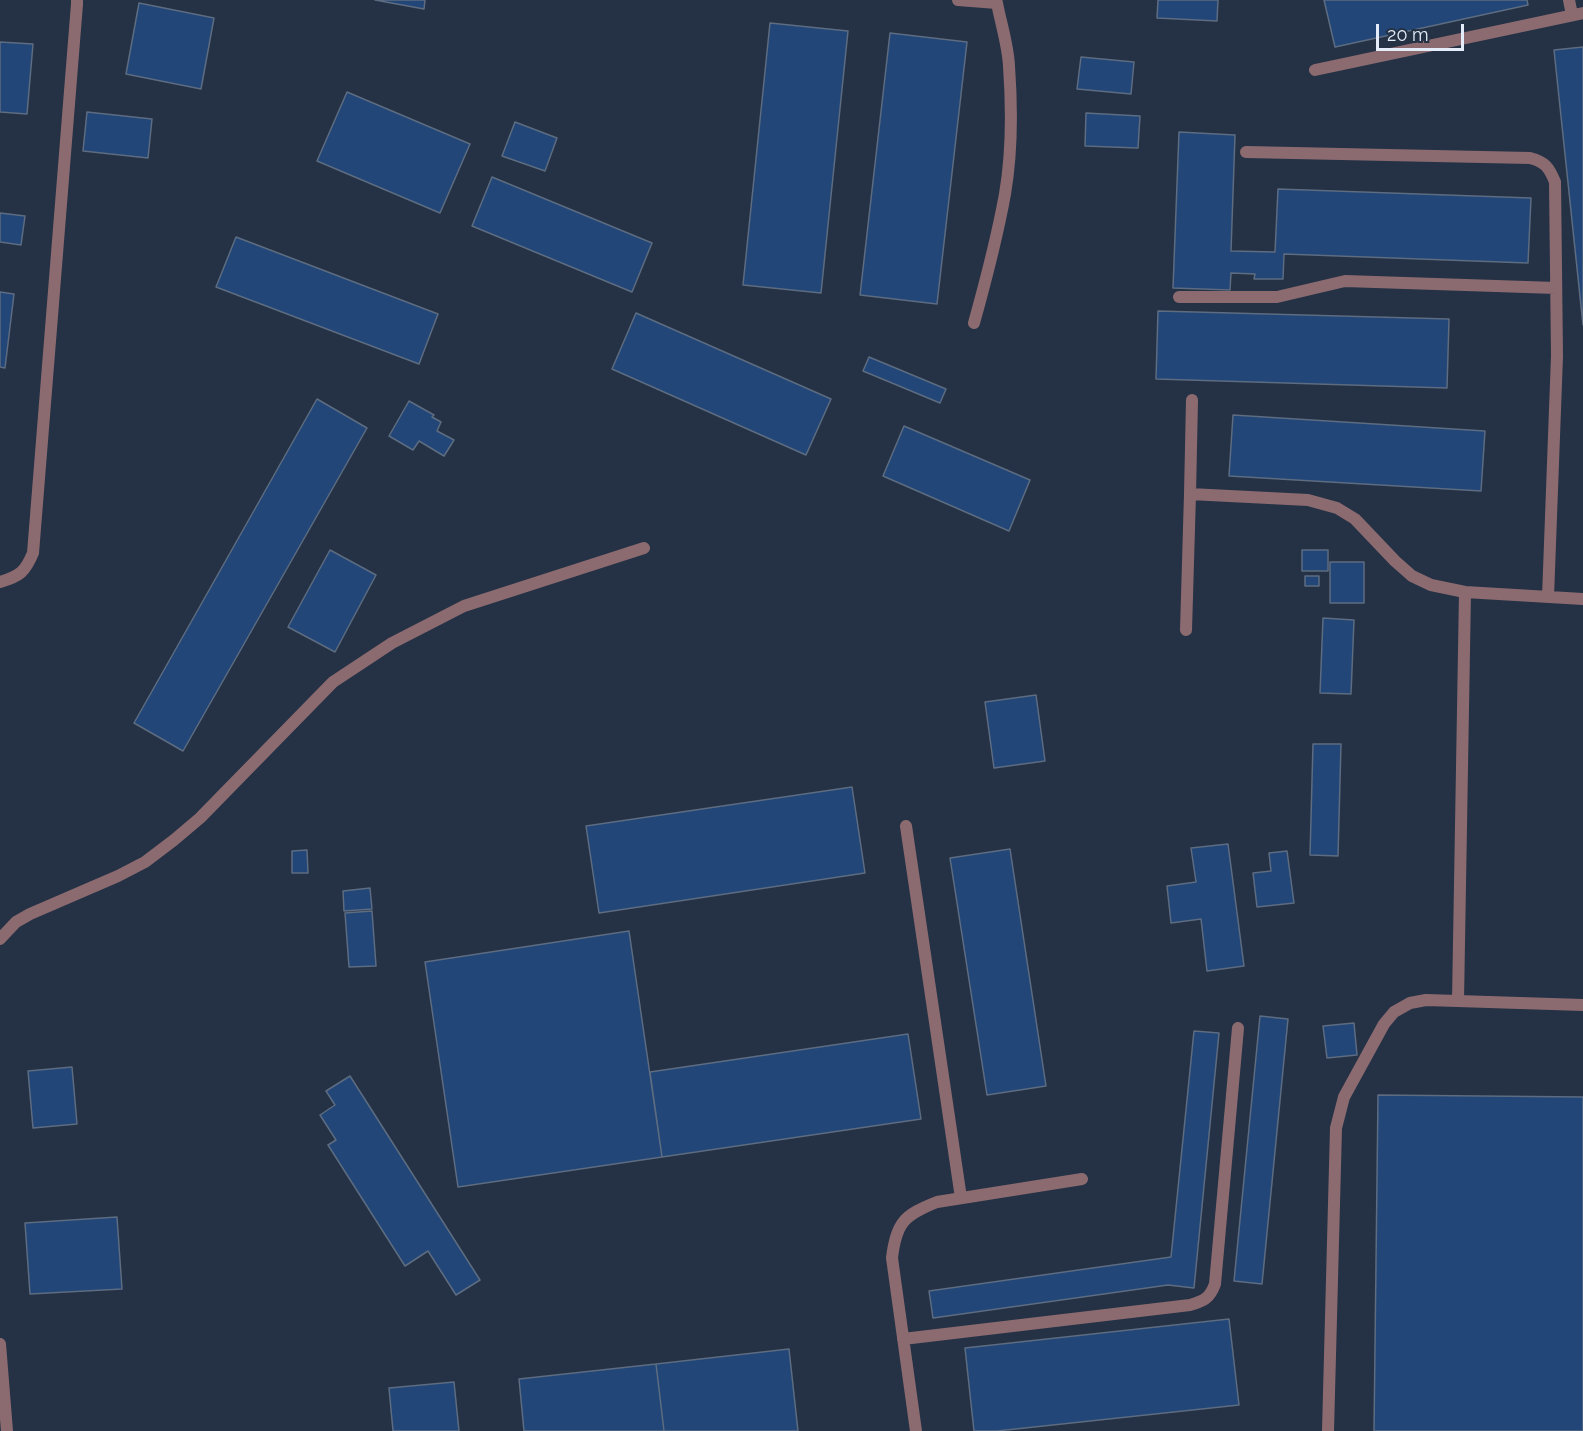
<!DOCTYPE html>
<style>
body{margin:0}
#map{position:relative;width:1583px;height:1431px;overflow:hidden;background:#253245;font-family:Raleway,sans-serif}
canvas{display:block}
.scale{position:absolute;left:1376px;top:24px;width:88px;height:27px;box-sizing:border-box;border:3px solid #e3ecf8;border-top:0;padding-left:8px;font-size:18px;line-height:21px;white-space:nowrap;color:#e3ecf8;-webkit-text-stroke:4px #253245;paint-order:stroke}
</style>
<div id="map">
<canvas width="1583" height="1431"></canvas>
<div class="scale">20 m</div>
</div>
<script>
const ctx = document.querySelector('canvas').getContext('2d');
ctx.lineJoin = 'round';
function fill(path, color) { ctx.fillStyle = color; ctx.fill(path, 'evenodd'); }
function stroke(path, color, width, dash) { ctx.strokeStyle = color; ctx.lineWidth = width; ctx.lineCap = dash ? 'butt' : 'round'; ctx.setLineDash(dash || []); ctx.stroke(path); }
const building = new Path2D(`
 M375,0h50l-1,9z
 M1158,0h60l-1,21 -60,-3z
 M1324,0h203l1,5 -193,42z
 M139,3l75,15 -13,71 -75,-15z
 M770,23l78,8 -27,262 -78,-8z
 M890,33l77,9 -30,262 -77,-9z
 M0,42l33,2 -6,70 -27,-2z
 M1583,47v278l-29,-275z
 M1081,57l53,5 -3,32 -54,-5z
 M347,92l123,52 -30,69 -123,-52z
 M87,112l65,7 -4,39 -65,-7z
 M1086,113l54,3 -2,32 -53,-2z
 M515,122l42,16 -12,33 -43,-15z
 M1179,132l56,3 -4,116 44,1 3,-63 253,9 -3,65 -244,-9 -1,25h-29l1,-5 -24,-1 -1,17 -57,-2z
 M492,177l160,66 -20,49 -160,-66z
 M0,213l25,3 -4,29 -21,-3z
 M236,237l202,77 -19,50 -203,-77z
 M0,292l14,2 -9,74 -5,-1z
 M1158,311l291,8 -2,69 -291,-9z
 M636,313l195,86 -25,56 -194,-86z
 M869,357l77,32 -6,14 -77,-32z
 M317,399l50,29 -184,323 -49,-28z
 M409,401l25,14 -2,2 9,5 -4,9 17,9 -10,16 -25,-15 -6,9 -24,-14z
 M1233,415l252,16 -4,60 -252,-15z
 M904,426l126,54 -21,51 -126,-55z
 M330,550l46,25 -41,77 -47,-25z
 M1302,550h26v21h-26z
 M1330,562h34v41h-34z
 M1305,576h14v10h-14z
 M1323,618l31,2 -3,74 -31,-1z
 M1036,695l9,66 -51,7 -9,-66z
 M1313,744h28l-3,112 -28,-1z
 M852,787l13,86 -266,40 -13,-87z
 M1228,844l16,122 -37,5 -6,-52 -30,4 -4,-37 29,-4 -5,-34z
 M1010,849l36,237 -59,9 -37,-237z
 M307,850l1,23h-16v-22z
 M1287,851l7,52 -37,4 -4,-34 18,-2 -2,-18z
 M370,888l2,21 -28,2 -1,-20z
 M372,911l4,55 -27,1 -4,-54z
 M629,931l33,226 -204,30 -33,-225z
 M1260,1016l28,3 -26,265 -28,-3z
 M1354,1023l3,32 -30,3 -4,-32z
 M1194,1031l25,2 -25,255 -26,-3 -235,33 -4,-27 242,-34z
 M908,1034l13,85 -259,38 -12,-85z
 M72,1067l5,57 -44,4 -5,-57z
 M350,1076l130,204 -24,15 -28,-44 -23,15 -77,-121 8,-5 -16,-25 15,-10 -9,-14z
 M1378,1095l205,2v334h-209z
 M117,1217l5,72 -92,5 -5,-71z
 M1229,1319l10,86 -242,26h-23l-9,-83z
 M789,1349l9,82h-134l-8,-67z
 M656,1364l8,67h-140l-5,-52z
 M454,1382l5,49h-66l-4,-43z`);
const service = new Path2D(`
 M958,0l39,3c4,21 11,42 12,63 3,42 3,87 -4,128 -8,44 -19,86 -31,129
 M1569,0l3,15
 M1315,70l268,-57
 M1246,152l284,6c15,4 19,9 25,24l2,174 -9,241
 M1179,297h98l68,-16 211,7
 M1192,400l-2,94 118,6 29,8 18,11 40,42 17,15 19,9 34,7 118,7
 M0,582c20,-6 25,-10 33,-29l44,-549
 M1186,630l4,-136
 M906,826l55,372
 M0,939l16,-17 14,-8 88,-38 27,-14 29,-22 26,-22 133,-136 59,-39 72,-37 180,-58
 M1458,1001l7,-409
 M903,1339l287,-34c14,-4 20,-7 25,-21l23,-256
 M0,1344l7,87
 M916,1431l-24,-173c4,-35 12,-43 45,-56l145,-23
 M1328,1431l8,-303 8,-31 40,-73 10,-12 16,-9 16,-3 157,5`);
const minor = new Path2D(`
 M77,4v-4`);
fill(building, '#214677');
stroke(building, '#5d6c81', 1.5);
stroke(service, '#8c6b70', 12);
stroke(minor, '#8c6b70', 12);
</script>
